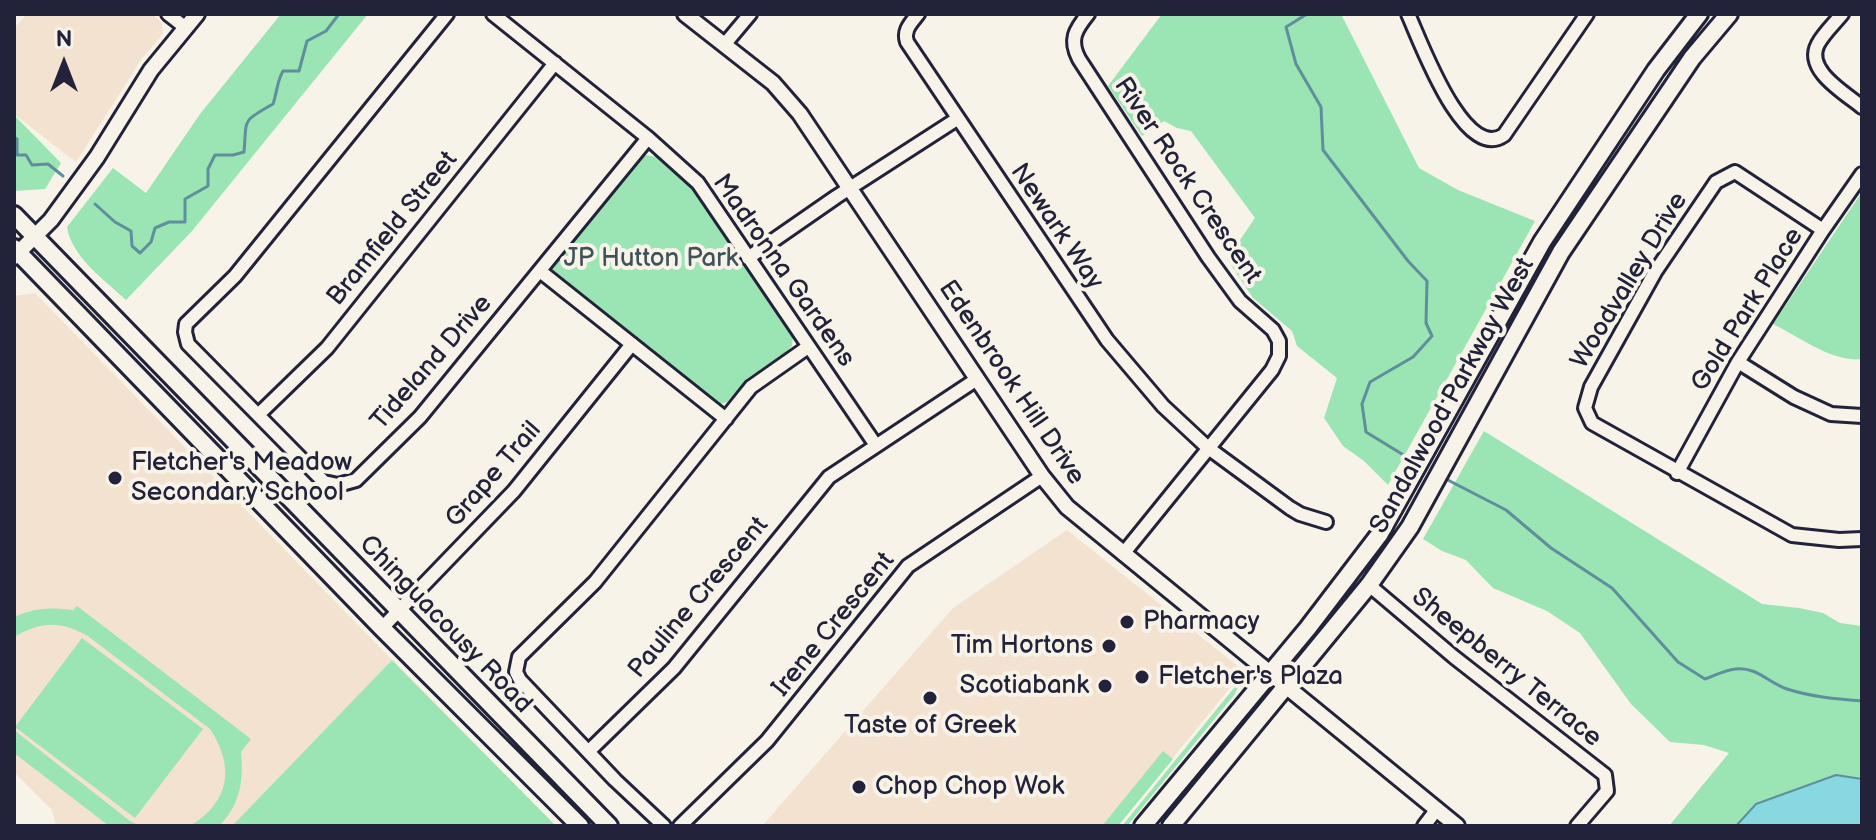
<!DOCTYPE html>
<style>
body{margin:0}
#map{position:relative;width:1876px;height:840px;overflow:hidden;background:#f7f3e8;font-family:"Balsamiq Sans",sans-serif}
canvas{display:block}
.frame{position:absolute;inset:0;border:16px solid #22223b;pointer-events:none}
.north{position:absolute;left:24px;top:24px;width:80px;height:80px;-webkit-text-stroke:6px #f7f3e8;paint-order:stroke;rotate:0deg;font-size:22px;font-weight:700;line-height:32px;text-align:center;color:#22223b}
.north::after{content:'';display:block;margin:auto;width:28px;height:36px;background:#22223b;clip-path:polygon(50% 0,100% 100%,50% 72%,0 100%)}
</style>
<div id="map">
<canvas width="1876" height="840"></canvas>
<div class="frame"></div>
<div class="north">N</div>
</div>
<script>
const ctx = document.querySelector('canvas').getContext('2d');
ctx.lineJoin = 'round';
function fill(path, color) { ctx.fillStyle = color; ctx.fill(path, 'evenodd'); }
function stroke(path, color, width, dash) { ctx.strokeStyle = color; ctx.lineWidth = width; ctx.lineCap = dash ? 'butt' : 'round'; ctx.setLineDash(dash || []); ctx.stroke(path); }
function write(font, color, halo, rows, align = 'center') {
  ctx.font = font + ' "Balsamiq Sans",sans-serif'; ctx.lineWidth = 8; ctx.setLineDash([]); ctx.textBaseline = 'middle'; ctx.strokeStyle = halo; ctx.fillStyle = color; for (const [text, x, y, turn = 0] of rows) {
    ctx.save(); ctx.translate(x, y); ctx.rotate((+turn || 0) * Math.PI / 180); ctx.textAlign = isNaN(turn) ? turn : align; if (halo) ctx.strokeText(text, 0, 0); ctx.fillText(text, 0, 0); ctx.restore();
  }
}
const built = new Path2D(`
 M27,14h125l10,9 1,11 -20,23 -67,105 -62,-48v-86z
 M35,293l357,367 -160,166h-176l-4,-16 -38,-38v-476z
 M1067,530l177,141 -127,155h-355l191,-218z`);
const green = new Path2D(`
 M281,14h87l-176,217 -66,69c-21,-20 -54,-42 -59,-73l46,-59 33,25 54,-79z
 M1162,14h179l78,154 39,22 77,31 -147,264 -24,-24 -21,-15 -19,-28 13,-40 -40,-32 -5,-15 -39,-33 -26,-39 28,-41 -64,-87 -14,-3 -13,-7 -22,15 -34,-50z
 M14,115l47,48 -16,26 -31,2z
 M646,155l11,2 34,30 102,149 -1,10 -6,6 -38,26 -21,24 -9,3 -5,-6 -161,-125 3,-13 82,-100z
 M1862,192v167c-29,4 -64,-23 -89,-35z
 M1484,431l278,173 37,4 24,5 17,10 22,3v200h-193l60,-73 -25,-8 -34,-3 -39,-38 -51,-71 -33,-22 -54,-23 -27,-28 -24,-9 -19,-12z
 M77,606l174,133 -10,13c3,29 -1,53 -22,74h-29c40,-24 45,-59 20,-97l-122,-93c-29,-15 -45,-15 -74,1v-20c20,-9 37,-10 59,-7z
 M82,638l121,91 -68,89 -120,-91z
 M392,660l164,166h-324z
 M1242,678l-7,16 -107,131 -6,1z
 M14,730l116,91 11,5h-32l-95,-73z
 M1163,751l10,8 -55,67h-16z`);
const water = new Path2D(`
 M1836,775l26,4v47h-126l20,-22z`);
const stream = new Path2D(`
 M1307,14l-21,13 10,37 25,43 2,43 85,111 19,20 -1,42 6,13 -19,21 -43,25 -8,22 4,28 49,30
 M14,137l3,2v16h9l6,10 16,-1 15,12
 M95,204l20,18 16,9 1,15 8,7 11,-11 4,-14 14,-6h16v-23l23,-13v-17l7,-14h18l11,-3c3,-34 -3,-30 29,-48 4,-11 4,-23 10,-33h16l8,-30 19,-10 13,-17
 M1442,477l64,33 45,38 61,40 66,74 27,17c9,-3 20,-9 30,-10 21,-3 34,14 52,20 25,8 49,10 75,12`);
const minor = new Path2D(`
 M168,14l18,14
 M447,14l-212,262 -49,48 -1,8 3,12 136,138 14,3 18,-5 64,-63 228,-279
 M493,14l155,124 50,45 177,261
 M918,14c-7,9 -15,16 -11,28l200,298 56,66 44,41 83,61 10,6 26,8
 M1088,14c-13,16 -19,26 -9,45l129,198 32,44 33,29 6,11v15l-7,14 -149,184
 M1408,14c12,26 56,149 96,121l83,-121
 M1842,14c-8,10 -18,19 -24,30 -14,26 27,49 44,63
 M724,45l26,-31
 M1823,230l-88,-58 -19,10 -61,90 -64,115 -6,21 7,15 200,112 47,5 23,-1
 M748,258l88,-61 121,-78
 M540,271l186,148
 M1738,362l56,35 37,17 31,2
 M258,415l69,-67 228,-285
 M1677,473l61,-111 85,-132 39,-56
 M1369,585l85,72 151,118 2,16 -30,35
 M382,628l132,-137 118,-147
 M589,751l85,-83 155,-191 148,-98
 M664,826l-49,-46 -95,-100 -4,-8 3,-15 76,-75 156,-195 57,-40
 M680,826l87,-85 141,-175 134,-90
 M1424,826l13,-17`);
const tertiary = new Path2D(`
 M685,14l88,69 27,31 242,362 25,31 390,319
 M14,257l37,-37 46,-63 54,-87 46,-56`);
const secondary = new Path2D(`
 M14,215l595,611
 M14,248l368,380 198,198
 M1143,826l165,-198 71,-93 163,-293 114,-172 43,-56
 M1171,826l198,-241 41,-58 151,-275 131,-194 37,-44`);
const markers = [
 [115,478,8,"#22223b"],
 [1127,622,8,"#22223b"],
 [1109,646,8,"#22223b"],
 [1142,677,8,"#22223b"],
 [1105,686,8,"#22223b"],
 [930,698,8,"#22223b"],
 [859,787,8,"#22223b"]
];
const streetNames = [
 ["River Rock Crescent",1187,181,56],
 ["Newark Way",1056,227,56],
 ["Bramfield Street",393,229,-51],
 ["Madronna Gardens",783,271,55],
 ["Woodvalley Drive",1630,281,-59],
 ["Gold Park Place",1748,310,-58],
 ["Tideland Drive",432,363,-49],
 ["Edenbrook Hill Drive",1011,383,56],
 ["Sandalwood Parkway West",1453,396,-61],
 ["Grape Trail",494,475,-49],
 ["Pauline Crescent",699,598,-50],
 ["Chinguacousy Road",445,625,46],
 ["Irene Crescent",834,625,-51],
 ["Sheepberry Terrace",1506,668,39]
];
const parkNames = [
 ["JP Hutton Park",651,259]
];
const poiNames = [
 ["Fletcher's Meadow",131,463],
 ["Secondary School",131,493],
 ["Pharmacy",1143,622],
 ["Tim Hortons",1093,646,"right"],
 ["Fletcher's Plaza",1158,677],
 ["Scotiabank",1089,686,"right"],
 ["Taste of Greek",930,726,"center"],
 ["Chop Chop Wok",875,787]
];
fill(built, '#f4e2d1');
fill(green, '#9be4b3');
fill(water, '#87d8e0');
stroke(water, '#5f8f9e', 2);
stroke(stream, '#5f8f9e', 3);
stroke(minor, '#22223b', 18);
stroke(tertiary, '#22223b', 20);
stroke(secondary, '#22223b', 22);
stroke(minor, '#f7f3e8', 12);
stroke(tertiary, '#f7f3e8', 14);
stroke(secondary, '#f7f3e8', 16);
for (const [x, y, r, color] of markers) { const dot = new Path2D(); dot.arc(x, y, r, 0, 2 * Math.PI); ctx.fillStyle = color; ctx.fill(dot); stroke(dot, '#f7f3e8', 3); }
write('26px', '#22223b', '#f7f3e8', streetNames);
write('26px', '#405259', '#f7f3e8', parkNames);
write('26px', '#22223b', '#f7f3e8', poiNames, 'left');
</script>
